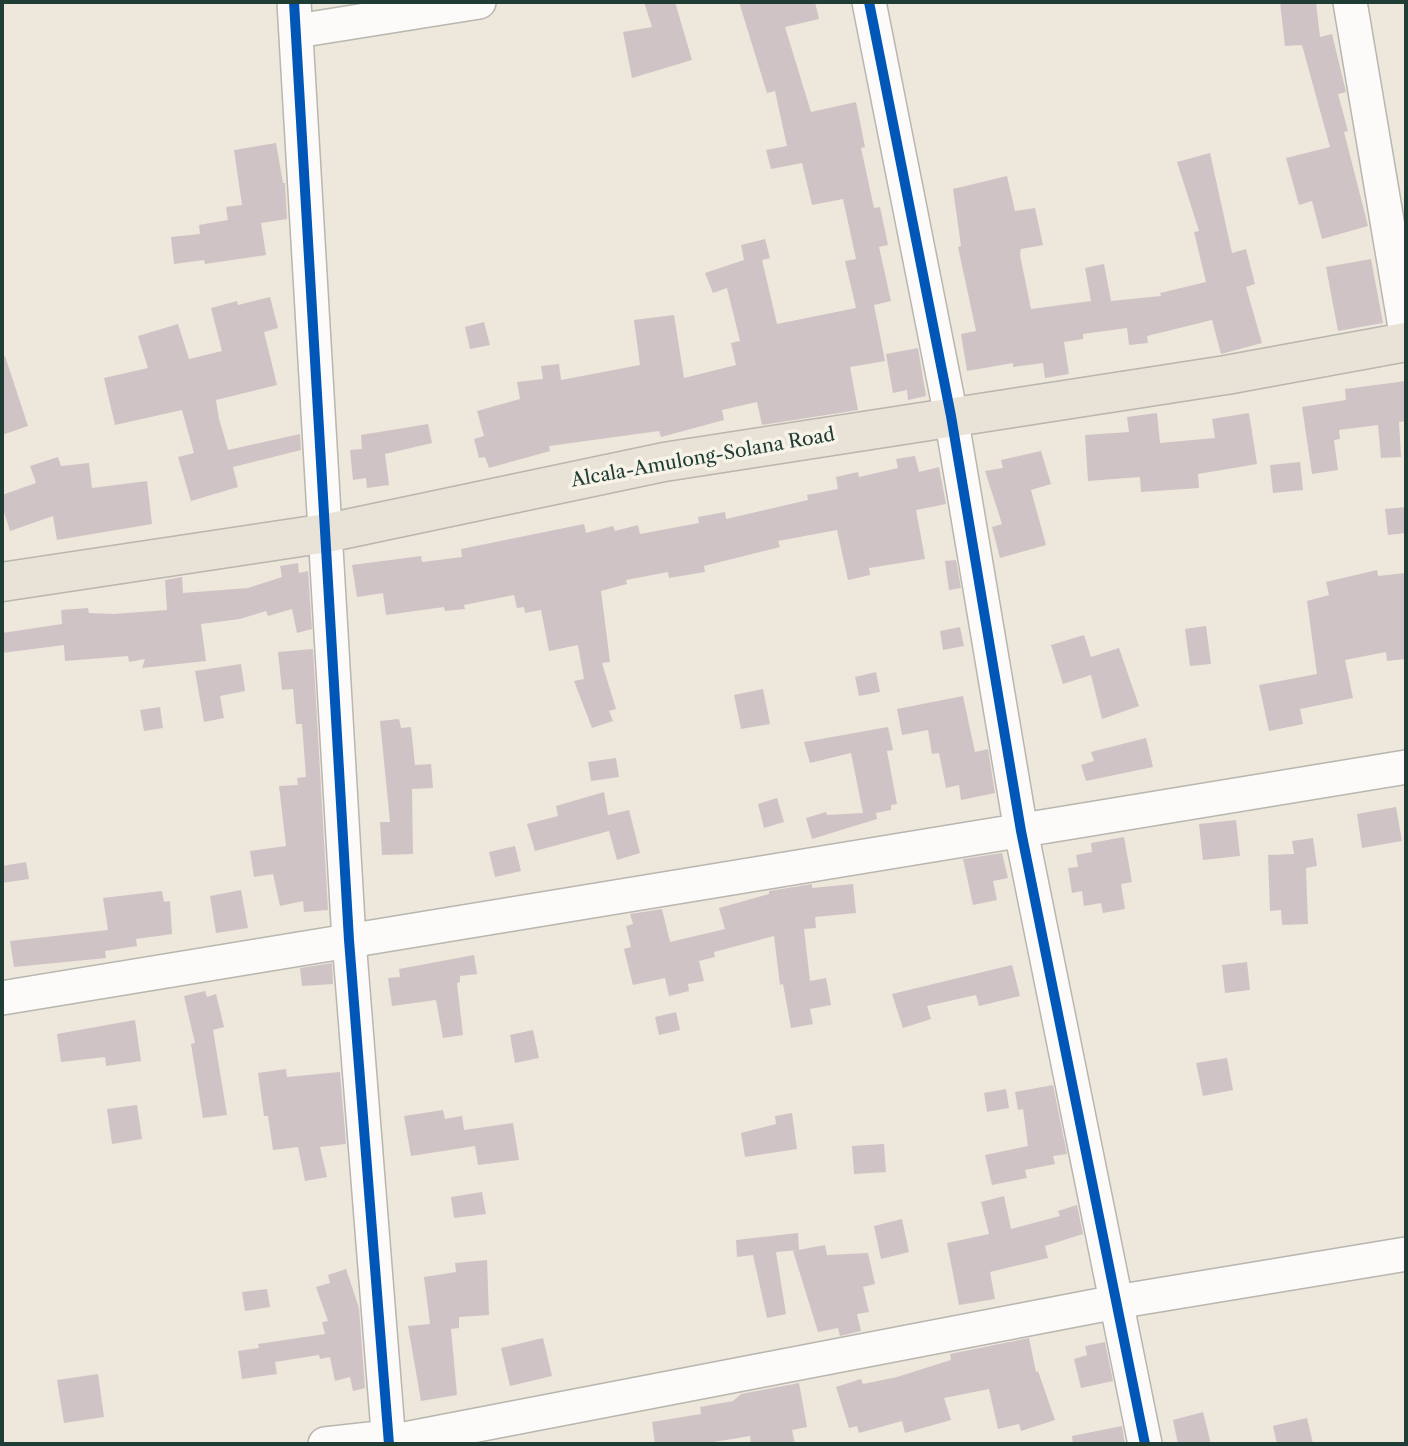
<!DOCTYPE html>
<style>
body{margin:0}
#map{position:relative;width:1408px;height:1446px;overflow:hidden;background:#eee7dc;font-family:"Libre Caslon Text",serif}
canvas{display:block}
.frame{position:absolute;inset:0;border:4px solid #1f3d34;pointer-events:none}
</style>
<div id="map">
<canvas width="1408" height="1446"></canvas>
<div class="frame"></div>
</div>
<script>
const ctx = document.querySelector('canvas').getContext('2d');
ctx.lineJoin = 'round';
function fill(path, color) { ctx.fillStyle = color; ctx.fill(path, 'evenodd'); }
function stroke(path, color, width, dash) { ctx.strokeStyle = color; ctx.lineWidth = width; ctx.lineCap = dash ? 'butt' : 'round'; ctx.setLineDash(dash || []); ctx.stroke(path); }
function write(font, color, halo, rows, align = 'center') {
  ctx.font = font + ' "Libre Caslon Text",serif'; ctx.lineWidth = 7; ctx.setLineDash([]); ctx.textBaseline = 'middle'; ctx.strokeStyle = halo; ctx.fillStyle = color; for (const [text, x, y, turn = 0] of rows) {
    ctx.save(); ctx.translate(x, y); ctx.rotate((+turn || 0) * Math.PI / 180); ctx.textAlign = isNaN(turn) ? turn : align; if (halo) ctx.strokeText(text, 0, 0); ctx.fillText(text, 0, 0); ctx.restore();
  }
}
const building = new Path2D(`
 M644,2h31l17,58 -60,18 -9,-46 29,-5z
 M739,2h76l4,17 -34,8 26,85 45,-10 9,45 -4,1 13,60 6,-1 8,38 -9,2 12,54 -17,4 11,56 -35,6 8,43 -96,15 -5,-23 -35,8 2,10 -63,17 -2,-6 -110,15 1,5 -61,17 -4,-11 -6,1 -5,-19 10,-3 -7,-25 43,-12 -3,-17 26,-3 -2,-13 18,-2 2,16 79,-15 -6,-45 40,-5 10,63 52,-13 -5,-22 9,-2 -13,-53 -14,5 -8,-20 39,-13 -3,-15 24,-6 5,19 -8,2 15,64 79,-16 -11,-47 11,-2 -13,-60 -31,6 -10,-42 -31,6 -5,-19 21,-4 -12,-55 -8,2z
 M1280,2h36l4,35 12,-3 14,58 -8,2 10,37 -4,1 24,94 -46,13 -10,-38 -13,4 -13,-47 44,-11 -28,-102 -17,1z
 M276,143l7,40h2l2,36 -26,4 5,32 -61,9 -1,-4 -30,4 -3,-27 29,-3 -1,-9 29,-5 -2,-13 16,-2 -8,-55z
 M1210,153l22,100 14,-4 9,35 -9,3 16,56 -41,11 -9,-34 -65,16 1,7 -19,2 -2,-17 -44,6v5l-19,3 5,32 -24,4 -2,-15 -30,4v-4l-46,8 -6,-37 15,-3 -18,-84 3,-1 -8,-57 54,-13 8,35 20,-3 8,37 -22,4 -1,6 11,54 60,-8 -6,-33 19,-4 7,37 50,-5 -1,-3 46,-11 -12,-50 5,-1 -22,-69z
 M1371,259l12,64 -45,8 -12,-64z
 M270,297l8,31 -14,4 13,53 -61,15 3,19 9,31 72,-16 1,16 -68,17 5,20 -47,14 -13,-44 16,-4 -12,-43 -67,15 -11,-47 44,-10 -10,-32 40,-12 11,35 33,-8 -11,-43 26,-7 1,4z
 M484,322l6,23 -20,4 -5,-22z
 M918,348l8,48 -18,4 -1,-10 -14,3 -7,-39z
 M5,356l23,70 -26,9v-78z
 M1406,381v40l-7,1 2,35 -20,1 -3,-33 -39,5 1,9 -6,1 4,30 -26,4 -10,-67 44,-7 -1,-11z
 M1157,413l3,30 55,-5 -3,-19 37,-6 8,51 -59,10 1,14 -58,4 -1,-15 -52,4 -3,-46 44,-3 -2,-15z
 M428,424l4,19 -47,11 4,31 -22,3 -1,-10 -13,2 -3,-30 12,-1 -1,-14z
 M1041,451l10,33 -20,6 15,55 -46,13 -8,-31 10,-3 -17,-53 18,-3 -2,-8z
 M915,456l4,16 20,-5 7,37 -30,6 9,49 -56,9 1,7 -22,5 -11,-50 -59,11 2,6 -76,19 1,6 -36,6 -1,-6 -42,8 1,4 -26,7 9,71 -8,1 14,46 -7,2 4,10 -21,7 -18,-47 10,-2 -6,-34 -29,6 -8,-41 -16,3 -1,-6 -7,1 -3,-13 -50,10 1,4 -20,2 -1,-4 -58,8 -3,-22 -26,4 -5,-32 69,-9 1,6 40,-5 -1,-8 123,-25 2,9 27,-7 2,5 23,-6 2,9 59,-11 -1,-6 27,-5 1,7 82,-19 -1,-5 31,-6 -2,-12 22,-5 1,5 39,-9 -2,-9z
 M58,457l3,9 28,-3 3,25 55,-7 5,43 -95,16 -4,-24 -43,15 -8,-25v-11l34,-12 -6,-17z
 M1300,462l3,28 -30,3 -3,-28z
 M1406,507v26l-18,2 -3,-26z
 M956,560l5,28 -12,2 -4,-29z
 M298,563l1,10 9,-2 4,58 -15,4 -5,-24 -24,7 -2,-5 -26,8 -39,5 5,37 -64,7 3,-9 -16,3 -1,-6 -63,5 -1,-16 -62,8v-20l60,-9 -1,-14 27,-2 1,5 25,1 53,-4 -2,-30 17,-3 1,16 65,-5 34,-11 -2,-11z
 M1377,570l1,6 28,-3v86l-19,2 -1,-9 -41,8 8,38 -53,11 3,15 -34,7 -10,-46 58,-11 -10,-73 22,-6 -3,-13z
 M1206,626l5,38 -21,2 -5,-37z
 M960,627l4,19 -21,4 -3,-19z
 M1084,635l7,22 28,-9 20,58 -37,13 -11,-44 -28,9 -12,-39z
 M313,649l15,261 -24,2 -1,-11 -23,5 -7,-32 -19,3 -4,-26 36,-5 -7,-60 19,-1 -1,-7 9,-1 -4,-53h-6l-3,-35 -11,1 -4,-38z
 M241,664l4,27 -25,5 4,22 -20,4 -9,-51z
 M876,672l4,20 -21,4 -4,-19z
 M763,689l7,35 -29,5 -7,-34z
 M963,696l12,56 13,-3 7,44 -34,7 -2,-15 -13,3 -7,-35 -7,1 -4,-24 -26,5 -5,-26z
 M160,707l3,21 -19,3 -4,-21z
 M399,719l2,9 10,-1 4,38 16,-1 2,24 -21,1 1,65 -31,1 -2,-33h10l-10,-101z
 M888,727l5,23 -6,1 10,53 -6,1v5l-15,3 1,6 -65,20 -6,-21 20,-6 1,3 36,-2 -12,-60 -41,10 -6,-21z
 M1146,738l7,29 -67,14 -5,-16 13,-4 -3,-9z
 M616,758l3,19 -28,4 -3,-19z
 M604,792l4,23 21,-5 11,43 -23,7 -8,-29 -74,20 -8,-27 31,-8 -2,-10z
 M777,798l7,24 -20,6 -6,-24z
 M1396,807l6,34 -40,7 -5,-34z
 M1236,820l4,36 -37,4 -4,-36z
 M1124,837l8,45 -11,2 4,25 -22,4 -2,-10 -17,3 -2,-15 -10,2 -4,-25 10,-1 -2,-12 16,-3 -1,-9z
 M1313,838l4,28 -11,2 2,56 -26,1 -1,-15 -11,1 -2,-56 26,-1 -2,-13z
 M515,846l6,25 -26,6 -6,-25z
 M1002,853l6,25 -15,3 4,19 -24,5 -10,-46z
 M26,862l3,17 -27,4v-17z
 M812,884v4l41,-4 3,29 -41,4 1,11 -12,1 6,52 16,-3 5,27 -21,4 3,15 -22,4 -8,-44 -3,1 -6,-49 -60,16 1,5 -16,4 5,20 -16,3 1,7 -20,5 -4,-18 -32,7 -9,-36 7,-2 -5,-21 7,-2 -3,-10 32,-5 8,33 55,-13 -6,-21 50,-14v-3z
 M241,890l7,38 -32,5 -6,-37z
 M162,891l2,11 6,-1 2,33 -36,5 1,7 -32,5 1,7 -92,9 -4,-26 98,-11 -5,-32z
 M474,955l3,19 -17,2v6l-3,1 6,52 -20,3 -7,-38 -44,6 -4,-28 12,-1 -1,-8z
 M1247,962l3,28 -25,3 -3,-28z
 M332,963l1,21 -31,2 -2,-18z
 M1012,965l8,31 -41,10 -3,-11 -49,11 4,13 -28,9 -11,-34z
 M205,991l2,6 9,-3 8,33 -11,3 14,85 -24,3 -12,-74 4,-1 -11,-47z
 M676,1012l4,18 -21,5 -4,-18z
 M135,1020l6,41 -35,5 -1,-9 -44,5 -4,-28z
 M533,1030l6,28 -24,5 -5,-28z
 M1227,1058l6,32 -30,6 -7,-33z
 M286,1069l1,8 53,-5 6,72 -26,3 7,30 -22,4 -7,-34 -25,3 -5,-34h-4l-6,-43z
 M1053,1085l14,69 -14,2 2,8 -30,6 2,8 -35,7 -7,-30 43,-9 -5,-37 -5,1 -3,-18z
 M1006,1089l3,19 -22,4 -3,-19z
 M137,1105l5,34 -30,5 -5,-35z
 M443,1110l2,9 17,-3 2,14 49,-7 6,37 -41,5 -3,-19 -64,10 -7,-40z
 M792,1113l5,36 -52,8 -4,-24 35,-9 -1,-8z
 M884,1144l2,28 -32,2 -2,-28z
 M482,1192l4,22 -32,4 -3,-21z
 M1004,1196l7,33 49,-13 -2,-5 19,-6 6,29 -38,12 3,12 -58,14 5,27 -36,6 -12,-62 42,-9 -8,-32z
 M902,1219l7,33 -28,7 -7,-33z
 M798,1233l1,17 -23,2 10,62 -19,4 -14,-63 -16,2 -1,-17z
 M825,1245l2,10 41,-2 7,31 -12,3 6,25 -12,2 4,17 -21,5 -2,-8 -20,4 -25,-81z
 M487,1260l2,55 -30,2v11l-8,1 6,66 -36,6 -13,-75 22,-2 -6,-47 32,-5 -1,-9z
 M346,1269l13,39 6,80 -12,3 -3,-14 -15,4 -5,-24 -10,2 -1,-4 -44,7 2,12 -35,5 -4,-28 21,-3 -1,-4 67,-10 -3,-12 6,-1 -12,-34 14,-4 -2,-8z
 M267,1289l3,18 -25,4 -3,-19z
 M543,1338l9,38 -42,10 -9,-38z
 M1029,1338l7,34 2,-1 17,49 -34,11 -2,-7 -21,5 -9,-40 -45,9 7,22 -46,13 -3,-12 -43,12 -2,-7 -8,2 -13,-41 25,-8 2,5 34,-7 54,-17 -1,-6z
 M1105,1342l8,39 -32,7 -7,-29 13,-4 -2,-9z
 M98,1374l6,43 -40,6 -7,-43z
 M799,1383l8,44 -15,3 3,14h-44l-1,-8 -48,8h-47l-3,-22 49,-8 -1,-7 33,-6 8,-7z
 M1203,1412l8,32h-33l-5,-24z
 M1307,1418l6,26h-36l-4,-18z
 M1122,1426l3,18h-52l-1,-8z`);
const minor = new Path2D(`
 M294,2l55,938 40,504
 M869,2l82,414 70,415 124,613
 M1350,2l56,331
 M297,31l182,-29
 M2,998l1404,-231
 M325,1444l45,-5 19,3 727,-140 290,-48`);
const major = new Path2D(`
 M2,582l325,-49 337,-71 562,-87 180,-33`);
const cycleway = new Path2D(`
 M294,2l55,938 40,504
 M869,2l82,414 70,415 124,613`);
const streetNames = [
 ["Alcala-Amulong-Solana Road",703,458,-10]
];
fill(building, '#d0c3c5');
stroke(minor, '#b8b6ae', 36);
stroke(major, '#b8b6ae', 41);
stroke(minor, '#fcfbfa', 33);
stroke(major, '#e9e2d6', 38);
stroke(cycleway, '#0057b8', 10);
write('19px', '#1f3d34', '#f7f3e8', streetNames);
</script>
